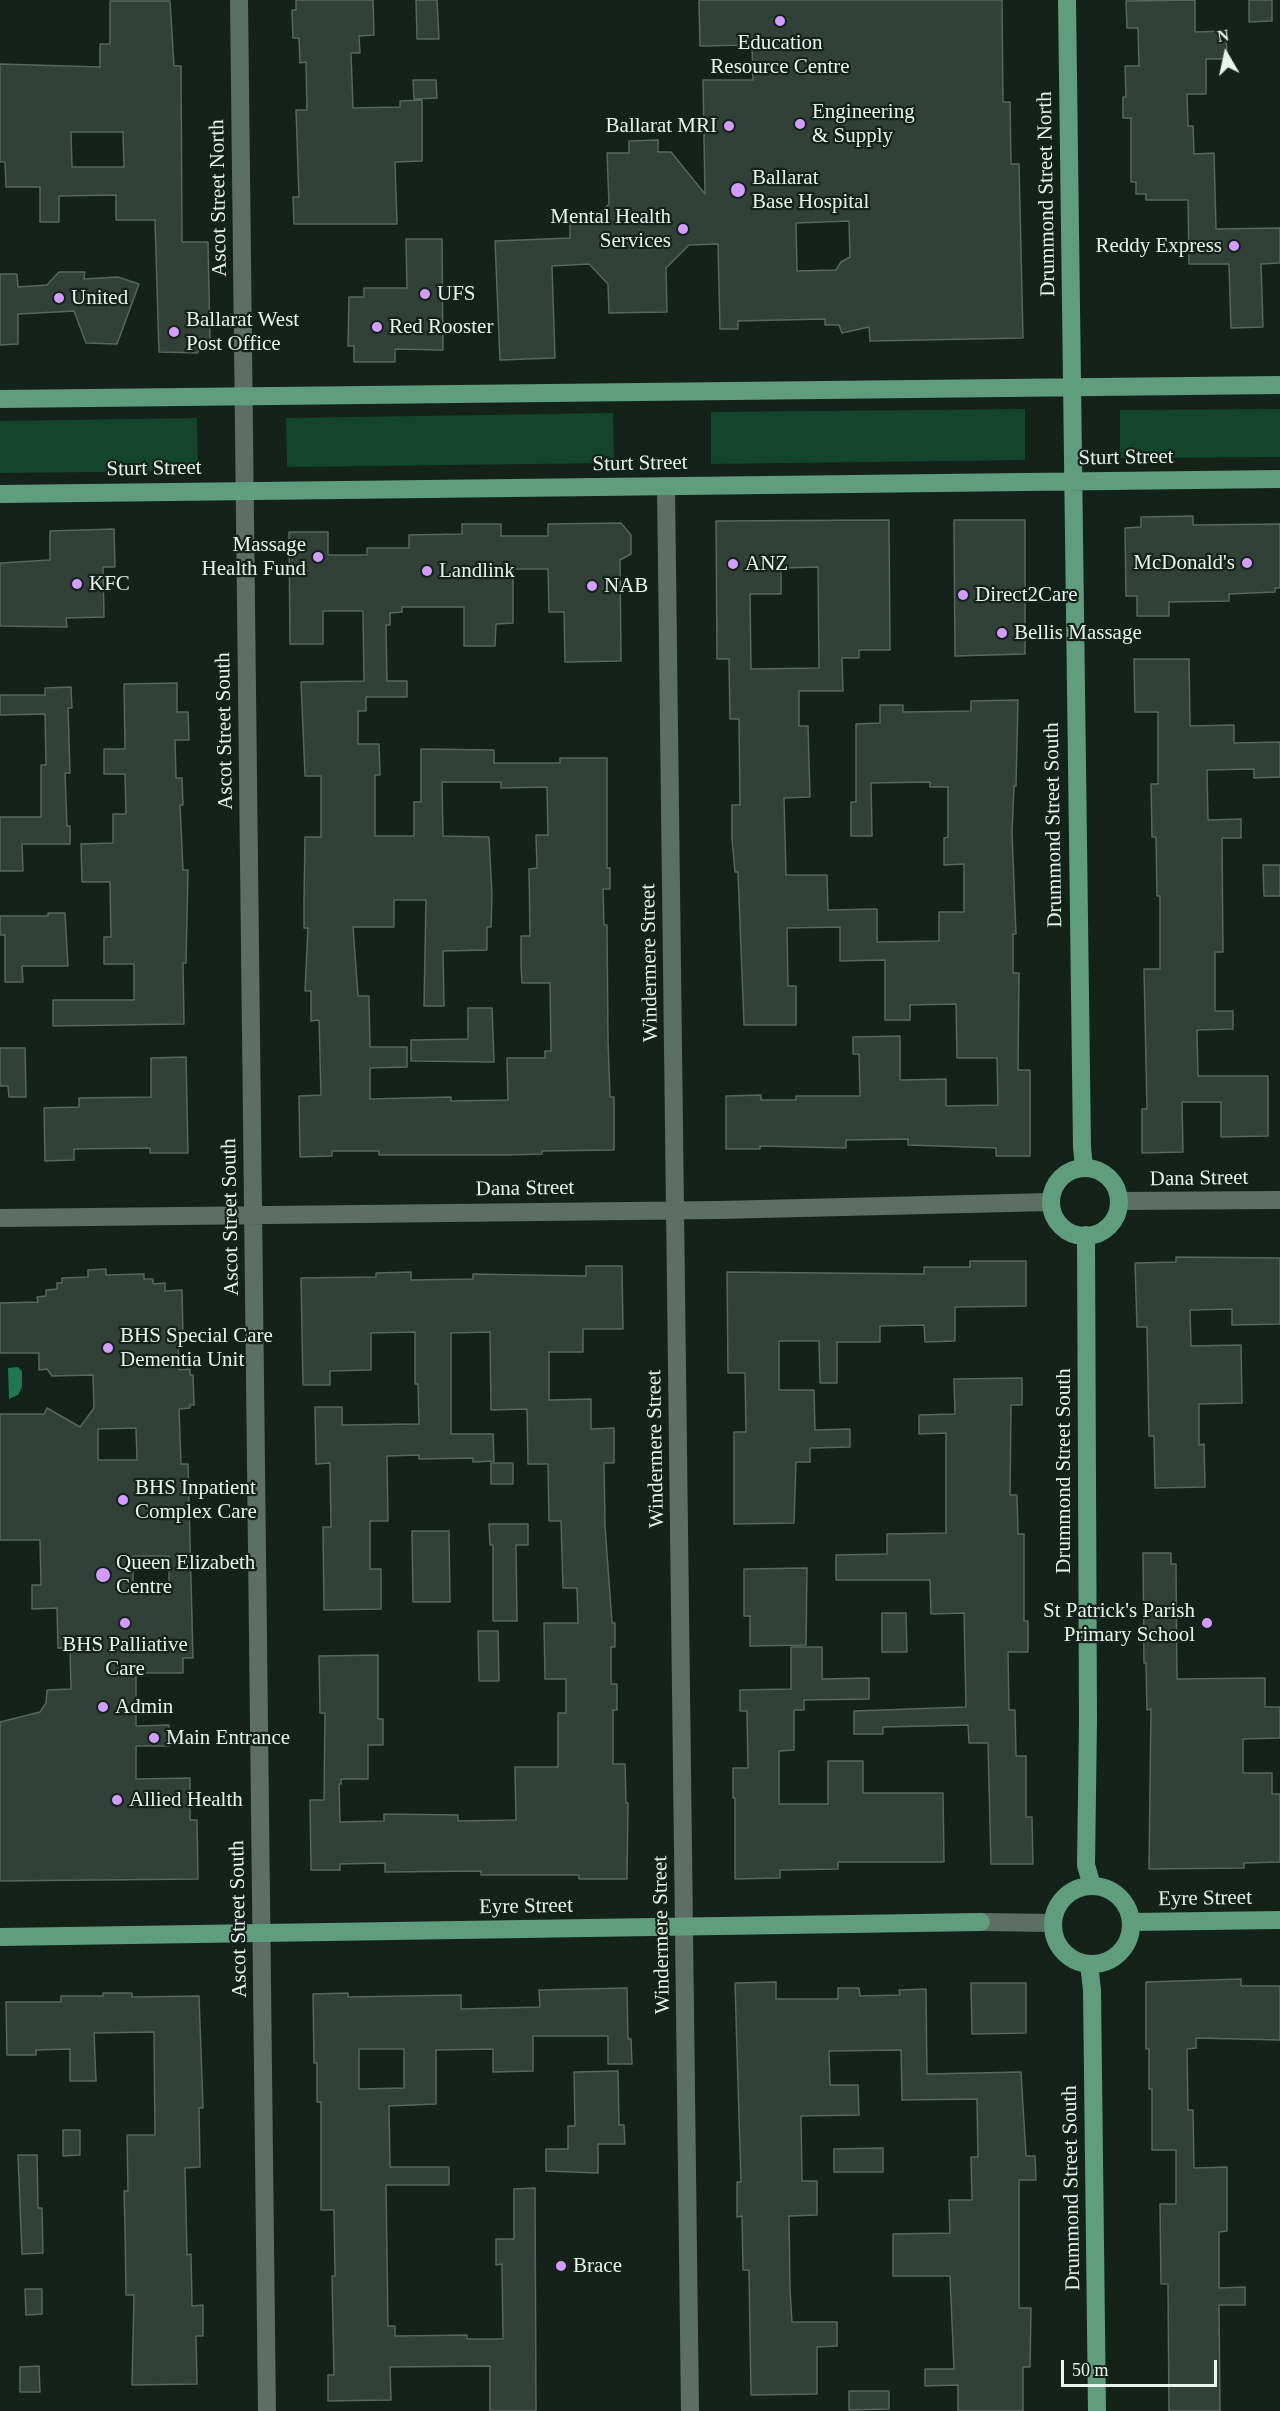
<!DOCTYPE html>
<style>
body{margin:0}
#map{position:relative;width:1280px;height:2411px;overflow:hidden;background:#14221a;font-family:Georgia,serif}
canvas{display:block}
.north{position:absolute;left:1196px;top:24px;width:60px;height:60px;-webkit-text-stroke:4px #14221a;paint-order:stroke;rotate:351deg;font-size:16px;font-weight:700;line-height:24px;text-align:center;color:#e9f3ed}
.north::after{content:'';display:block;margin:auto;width:21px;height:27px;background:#e9f3ed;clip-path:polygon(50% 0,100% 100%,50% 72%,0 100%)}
.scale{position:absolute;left:1061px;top:2360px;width:156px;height:27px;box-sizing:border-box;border:3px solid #e9f3ed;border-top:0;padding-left:8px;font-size:18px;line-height:21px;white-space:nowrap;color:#e9f3ed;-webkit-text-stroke:4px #14221a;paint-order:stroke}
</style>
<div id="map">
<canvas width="1280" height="2411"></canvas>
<div class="north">N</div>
<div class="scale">50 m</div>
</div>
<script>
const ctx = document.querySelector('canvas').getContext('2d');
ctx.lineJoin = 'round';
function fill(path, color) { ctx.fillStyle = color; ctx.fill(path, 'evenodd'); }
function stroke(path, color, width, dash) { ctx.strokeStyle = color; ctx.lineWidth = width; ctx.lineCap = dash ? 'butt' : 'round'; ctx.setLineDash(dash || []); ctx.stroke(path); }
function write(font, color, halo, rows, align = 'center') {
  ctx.font = font + ' Georgia,serif'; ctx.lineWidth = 4.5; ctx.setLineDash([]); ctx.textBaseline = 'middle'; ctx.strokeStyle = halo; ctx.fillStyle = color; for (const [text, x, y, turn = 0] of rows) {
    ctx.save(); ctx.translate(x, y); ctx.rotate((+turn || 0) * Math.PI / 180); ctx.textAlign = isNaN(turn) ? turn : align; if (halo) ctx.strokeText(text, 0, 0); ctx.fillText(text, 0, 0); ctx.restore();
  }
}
const green = new Path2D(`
 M1025,409v51l-314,4v-52z
 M1280,409v48l-160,1v-48z
 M613,413l1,50 -327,4 -1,-49z
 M197,418l1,53 -198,2v-52z`);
const water = new Path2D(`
 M18,1367l4,4v16l-4,8 -9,4 -1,-31z`);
const building = new Path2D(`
 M296,0h77l1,35 -15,1 1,17h-9l2,55 47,-1v-6l22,-1v61l-27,1 2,62h-103l-1,-27h6l-3,-87h11l-1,-48 -6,1 -1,-25h-6l-1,-28h4z
 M416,0h21l2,39h-22z
 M699,0h303l1,102h7l1,62h8l4,174 -153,3 -1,-14 -27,6 -3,-8h-14v-6l-87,2v8h-18l-2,-85 -29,1 -23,23 1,44 -58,1 -1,-29 -19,-20 -37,2 3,92 -55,2 -5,-119 75,-3v-17l23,-1 16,-16 -2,-51h22v-12l29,-1v12h13l34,42 -2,-114h50l-1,-35 -52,1zM849,221l1,36 -9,5 -5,8 -39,1 -1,-48z
 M1195,0v32l31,-1 1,28h-21v35h-19l1,32h5l1,28 20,-1 2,76 64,-1v35l-19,1 2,63 -32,1 -2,-64h-40l-1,-64h-42v-6h-10v-12h-5v-64h-8v-21h3l-1,-31h14l-1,-38h-11l-1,-27z
 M1249,0h23v21l-23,1z
 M110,1h60l4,65h7l1,176h26l2,97 -13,14 -38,-1 -4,-132h-39v-25l-57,1v26h-19v-35h-34l-1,-25h-5v-98l100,3v-23h10zM71,132h52l1,35h-52z
 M413,80h23l1,18 -23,1z
 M406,239h36l1,111 -48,-1v13h-41v-16h-6l1,-49h15v-9h43z
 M59,272h26l-1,7 34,-2 21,7 -22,60 -31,-1 -12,-32 -56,3v30l-18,1v-71h17l1,13 29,-2z
 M1193,516v9l87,-1v64h-5v4l-46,2v7l-60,1v14h-32v-20h-11l-1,-68 16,-1v-10z
 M889,520l1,130h-31v8h-17l1,33h-44v35h9l2,71 -26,1 2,77h41l1,35 49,-1v33l62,-1v-29h25v-48l-20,1v-27l4,-1v-50h-18v-5l-59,1 1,53h-21v-34h5v-78l24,-1v-18h23v7l68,-1v-10l47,-1 -2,86h-2l-2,46 4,102h-3v39h6l-1,97h12v86h-34v-8l-88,-3v-6l-62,1v8l-86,-2v3h-34v-53l35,-1v5h35v-4h64l-1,-42h-6v-17l47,-1v44l46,-1v27l52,-1 -1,-47h-40l-1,-54 -46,1v15h-25v-60l-45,1v-34l-53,1 1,58h8v39h-52l-6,-153h-3l-3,-33v-34h8l-1,-86h-9l-1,-60h-12l-1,-138zM818,567l1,101 -68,1 -1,-75h31v-26z
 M954,520h71v134l-70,2z
 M621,523l10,12v19l-11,6 1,101 -56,1 -1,-50h-15l-1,-43h-35v54l-17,1 -1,22h-31v-39h-62v5l-12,1v12h-4l1,56h20v16h-41v14h-8v33h21l1,31h-5v61h39v-34h7v-53l73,1v13h66v-5h47v110h3v21h-7l1,36h3l1,116 2,56h4v53l-72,1v3l-34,1h-129v-4h-47v5l-32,1 -1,-61 22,-1 -2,-75 -8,1v-30h-6l3,-63h-4v-24l1,-67h16v-61h-16l-4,-94 63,-1 -1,-70h-40v33h-33l-1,-112h39v23h39v-7h42v-13l53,-1v-10h39v12h47v-12zM442,782h59v6l46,-1 1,48h-12l1,33 -8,1 1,67h-9v28l1,19h28l1,68h-6v7h-38l1,42 -57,1v-4l-81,2v-31l37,-1v-20h-37l-1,-51h-11l-5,-69h41v-27h32l-2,106h20l-1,-55 44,-1v-23h4l1,-32 -3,-58 -46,-1z
 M114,529l1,38h-12l1,50 -38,1 1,9 -67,-1v-63l50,-3v-29z
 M1134,659h55l1,67 44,-1v18l46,-1v35l-26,1v-9l-47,1 1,50 33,-1v19h-19l1,114h-8v59h18v18l-36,1 1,46h70v60l-47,1v-35h-39l1,50 -41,1v-44h5l-3,-140h16v-73h-3l-1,-59h-4l-1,-53h7v-72h-23z
 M177,683v29h11l1,28h-14l1,38h6l1,27h-3l3,65h5l-2,93h-3l1,61 -131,2v-26h81v-36h-30v-27h7l-1,-55h-28l-1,-38 32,-1v-29h13l-1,-40h-21v-25h21l-1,-65z
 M71,687l1,21h-4l2,65h-5l2,53h3v18h-48l1,27h-23v-54h41v-52h5l-1,-51 -45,1v-20h45v-7z
 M1263,865h17v31h-16z
 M48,913h17l3,53h-46l1,16h-18v-47h-5v-19h48z
 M468,1008h24l2,54 -83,-1v-21l57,-1z
 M0,1048h25l1,49h-17l-1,-11h-8z
 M186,1057l2,96h-38v-5l-76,1v11l-29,1 -1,-53 35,-1v-9l72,-1v-39z
 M1176,1257l104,1v66l-48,1v-16l-42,1 1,36 50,-1 1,58 -43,1v41l5,-1 1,43 -50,1 -1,-52h-5l-2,-109h-10l-2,-64 41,-1z
 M970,1261h56v45l-71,1v34l-30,1 -1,-17 -44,1v16h-43v41h-17l-1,-42h-40v49h35l1,40 35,-1v18l-40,1v14h-14l-2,61 -60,1v-92h12l-1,-59h-17l-1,-101 197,2v-7h46z
 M586,1266h36l1,63h-40v23h-34v48l42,-1v30l23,-1v35h-10l1,63 7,97h3v24h-4v37h6v26h-4v54h12l1,39h2l-1,76h-48v-4h-98v-4l-96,1v-9l-45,1v6h-29l-1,-70h14l1,-87h-5l-1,-57 59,-1v64h5v26h-15v34h-27v5h-2l1,38 44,-1v-7l74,1v6l58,-1 -1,-53h43v-54h8v-34h-21l-1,-56h34l-1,-35h-14l-2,-67h-12l-1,-57h-20l-1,-55 -36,1 -1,-78 -39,1v101h42l1,27 -21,1v-4l-54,1v-4l-32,1 1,65h-18v48h11v40l-57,1 -1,-83h8l-1,-64 -14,1 -1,-57h27v18l77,-1 -1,-40h-3v-52l-44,1v37l-41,1v14h-27l-2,-107 75,-1v-4l35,-1v8l62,-1v-5l113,2z
 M106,1269v6l38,-1v5h9v5l12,-1v8l17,-1 1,46 -5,1 1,33 11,-1v6h3l1,30h-4v3l-11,1 2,55h7l5,194h-10v15h-47v53l33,-1v21h-33v33l54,-1v42h7l1,59 -198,2v-159l40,-10 6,-9 1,-13 24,-1 -1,-41h-12l-1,-40 -25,1v-24h9l-1,-45h-40v-126h44l3,-6 33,19 14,-19 -1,-33 -41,1 -5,-7 -8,1v-17h-39v-50l38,-1 -1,-5 9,-1v-6l11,-1v-6h5v-5l26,-1v-7zM136,1428l1,32h-39v-31zM133,1556h36v35h-36z
 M1022,1378v27h-11l-1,90h7l1,39h6v87h4v31h-20l1,58h6l1,46h10v61h6l1,47h-42l-3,-121h-19l-1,-18 -85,2v7h-29v-23l112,-4 -2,-94 -33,1 -1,-34h-94v-25l51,-1v-20l59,-1v-100l-27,1v-19l36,-1 -1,-35z
 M491,1463h22v21h-22z
 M489,1524h39v21h-12l1,76h-24v-76h-3z
 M412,1531h37l1,71h-37z
 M1143,1553h28v11h5l1,115 88,-1v29h15v31l-37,1v34h29v21h8v68l-36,1v5l-95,1 2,-160 -4,1 -1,-47h-2z
 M807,1568l-1,77 -56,1v-30h-6v-47z
 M882,1613h24l1,39h-25z
 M478,1631h20l1,50h-20z
 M791,1647h31v32l47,-1v21l-65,1v10h-10v40l-15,1v53h49v-43h35v32h80l1,69h-106v7l-58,1v8l-45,1v-81h-2v-30h15l-1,-57h-7v-21l51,-1z
 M1241,1979v7h39v54l-84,-2v10l-9,1 1,61h5l1,58 33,-1v64l-8,1v56l26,-1v18h-26l1,106h-51l-1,-127h-7l-1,-80h16v-54h-24v-61h-3v-40h-3v-67z
 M776,1982v17h62v-11h21l1,8 40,-1 -1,-5 27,-1 1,85 94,-2 5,84h9l1,24h-17v128h12l-1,59h-7v44h-65v-26l-33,1v-17h29l-4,-93h-57v-42l57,-1 -1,-33h23l-1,-43h7l-1,-58 -75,1 -1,-50 -72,1 1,34h28l1,30 -58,1 1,65h15v34l-28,1 1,74 2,32h45v24l-20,1v47l-66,1 -2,-125h-6l-1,-54 -5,1v-35h4l-6,-199z
 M971,1983h55v50l-54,1z
 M627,1988l1,51h3l1,25h-24v-28h-75v35l-40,1v-23l-57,1v54l-47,2 1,61h59v18h-63l2,141h7v10l72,-1v4h36l-1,-75 -6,1v-26h18v-50l21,-1 1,223h-46v-45l-100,1 1,33 -63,1v-26h6l-2,-99h3l-1,-66h-13v-108h-4v-39h-3l-1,-69 35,-1v4l113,-2v14l79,-2 -1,-17zM359,2049h45v39l-45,1z
 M103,1993h29v4l67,-1 4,112h-4l1,59 -15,1 2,87 4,-1 1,52 11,-1v31h-7l1,48 -65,1 2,-90h-8l-1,-68 -1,-36h4l-1,-56h28l-1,-103 -60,1 2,48h-26v-32l-34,1v5h-29l-1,-53h55v-6h42z
 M618,2071l1,54h5l1,19h-27v29l-52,-2v-22h22v-23h7l-1,-54z
 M63,2130h17v25l-17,1z
 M883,2148v24h-49v-23z
 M18,2155h19l1,53h4l1,45 -21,1z
 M25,2289h17v25l-16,1z
 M39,2366l1,26h-20v-25z
 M849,2391h40v18l-40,1z`);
const minor = new Path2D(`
 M239,0l28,2411
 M666,486l24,1925
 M1119,1201l161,-1
 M0,1218l719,-8 332,-8
 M981,1922l71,1`);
const major = new Path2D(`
 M1067,0l15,1147 2,21
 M0,399l1280,-14
 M0,494l1280,-15
 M1051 1202a34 34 0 1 1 68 0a34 34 0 1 1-68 0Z
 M1086,1235l2,486 -2,144 6,21
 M1053 1925a39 39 0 1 1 78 0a39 39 0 1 1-78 0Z
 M1131,1922l149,-2
 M0,1937l981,-15
 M1089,1964l3,26 5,421`);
const markers = [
 [780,21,6,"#d29dfd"],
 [800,124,6,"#d29dfd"],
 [729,126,6,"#d29dfd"],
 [738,190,8,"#d29dfd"],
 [683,229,6,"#d29dfd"],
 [1234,246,6,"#d29dfd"],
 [425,294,6,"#d29dfd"],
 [59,298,6,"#d29dfd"],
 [377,327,6,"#d29dfd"],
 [174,332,6,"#d29dfd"],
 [318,557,6,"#d29dfd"],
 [1247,563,6,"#d29dfd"],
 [733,564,6,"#d29dfd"],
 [427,571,6,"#d29dfd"],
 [77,584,6,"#d29dfd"],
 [592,586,6,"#d29dfd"],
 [963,595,6,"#d29dfd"],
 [1002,633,6,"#d29dfd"],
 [108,1348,6,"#d29dfd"],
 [123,1500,6,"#d29dfd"],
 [103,1575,8,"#d29dfd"],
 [125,1623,6,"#d29dfd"],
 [1207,1623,6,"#d29dfd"],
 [103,1707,6,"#d29dfd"],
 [154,1738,6,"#d29dfd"],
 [117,1800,6,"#d29dfd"],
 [561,2266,6,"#d29dfd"]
];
const poiNames = [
 ["Education",780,43,"center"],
 ["Resource Centre",780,67,"center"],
 ["Engineering",812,112],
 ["& Supply",812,136],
 ["Ballarat MRI",717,126,"right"],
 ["Ballarat",752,178],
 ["Base Hospital",752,202],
 ["Mental Health",671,217,"right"],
 ["Services",671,241,"right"],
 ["Reddy Express",1222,246,"right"],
 ["UFS",437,294],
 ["United",71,298],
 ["Ballarat West",186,320],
 ["Post Office",186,344],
 ["Red Rooster",389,327],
 ["Massage",306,545,"right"],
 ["Health Fund",306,569,"right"],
 ["McDonald's",1235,563,"right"],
 ["ANZ",745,564],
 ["Landlink",439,571],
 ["KFC",89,584],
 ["NAB",604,586],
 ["Direct2Care",975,595],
 ["Bellis Massage",1014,633],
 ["BHS Special Care",120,1336],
 ["Dementia Unit",120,1360],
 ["BHS Inpatient",135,1488],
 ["Complex Care",135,1512],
 ["Queen Elizabeth",116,1563],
 ["Centre",116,1587],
 ["St Patrick's Parish",1195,1611,"right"],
 ["Primary School",1195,1635,"right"],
 ["BHS Palliative",125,1645,"center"],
 ["Care",125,1669,"center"],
 ["Admin",115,1707],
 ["Main Entrance",166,1738],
 ["Allied Health",129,1800],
 ["Brace",573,2266]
];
const streetNames = [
 ["Drummond Street North",1047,194,-91],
 ["Ascot Street North",219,198,-91],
 ["Sturt Street",1126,458,-1],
 ["Sturt Street",640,464,-1],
 ["Sturt Street",154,469,-1],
 ["Ascot Street South",225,731,-91],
 ["Drummond Street South",1054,825,-91],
 ["Windermere Street",650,963,-91],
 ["Dana Street",1199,1179,-1],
 ["Dana Street",525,1189,-1],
 ["Ascot Street South",231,1217,-91],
 ["Windermere Street",656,1449,-91],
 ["Drummond Street South",1064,1471,-90],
 ["Eyre Street",1205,1899,-1],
 ["Eyre Street",526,1907,-1],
 ["Ascot Street South",239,1919,-91],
 ["Windermere Street",662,1935,-91],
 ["Drummond Street South",1072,2188,-91]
];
fill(green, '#13442c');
fill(water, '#20774f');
fill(building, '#314138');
stroke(building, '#56675d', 1.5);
stroke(minor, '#5d6e64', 18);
stroke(major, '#609d7d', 18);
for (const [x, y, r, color] of markers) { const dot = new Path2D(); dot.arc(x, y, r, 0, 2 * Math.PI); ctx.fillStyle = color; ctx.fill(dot); stroke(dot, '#14221a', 2); }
write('21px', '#e9f3ed', '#14221a', poiNames, 'left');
write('21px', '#e9f3ed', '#14221a', streetNames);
</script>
